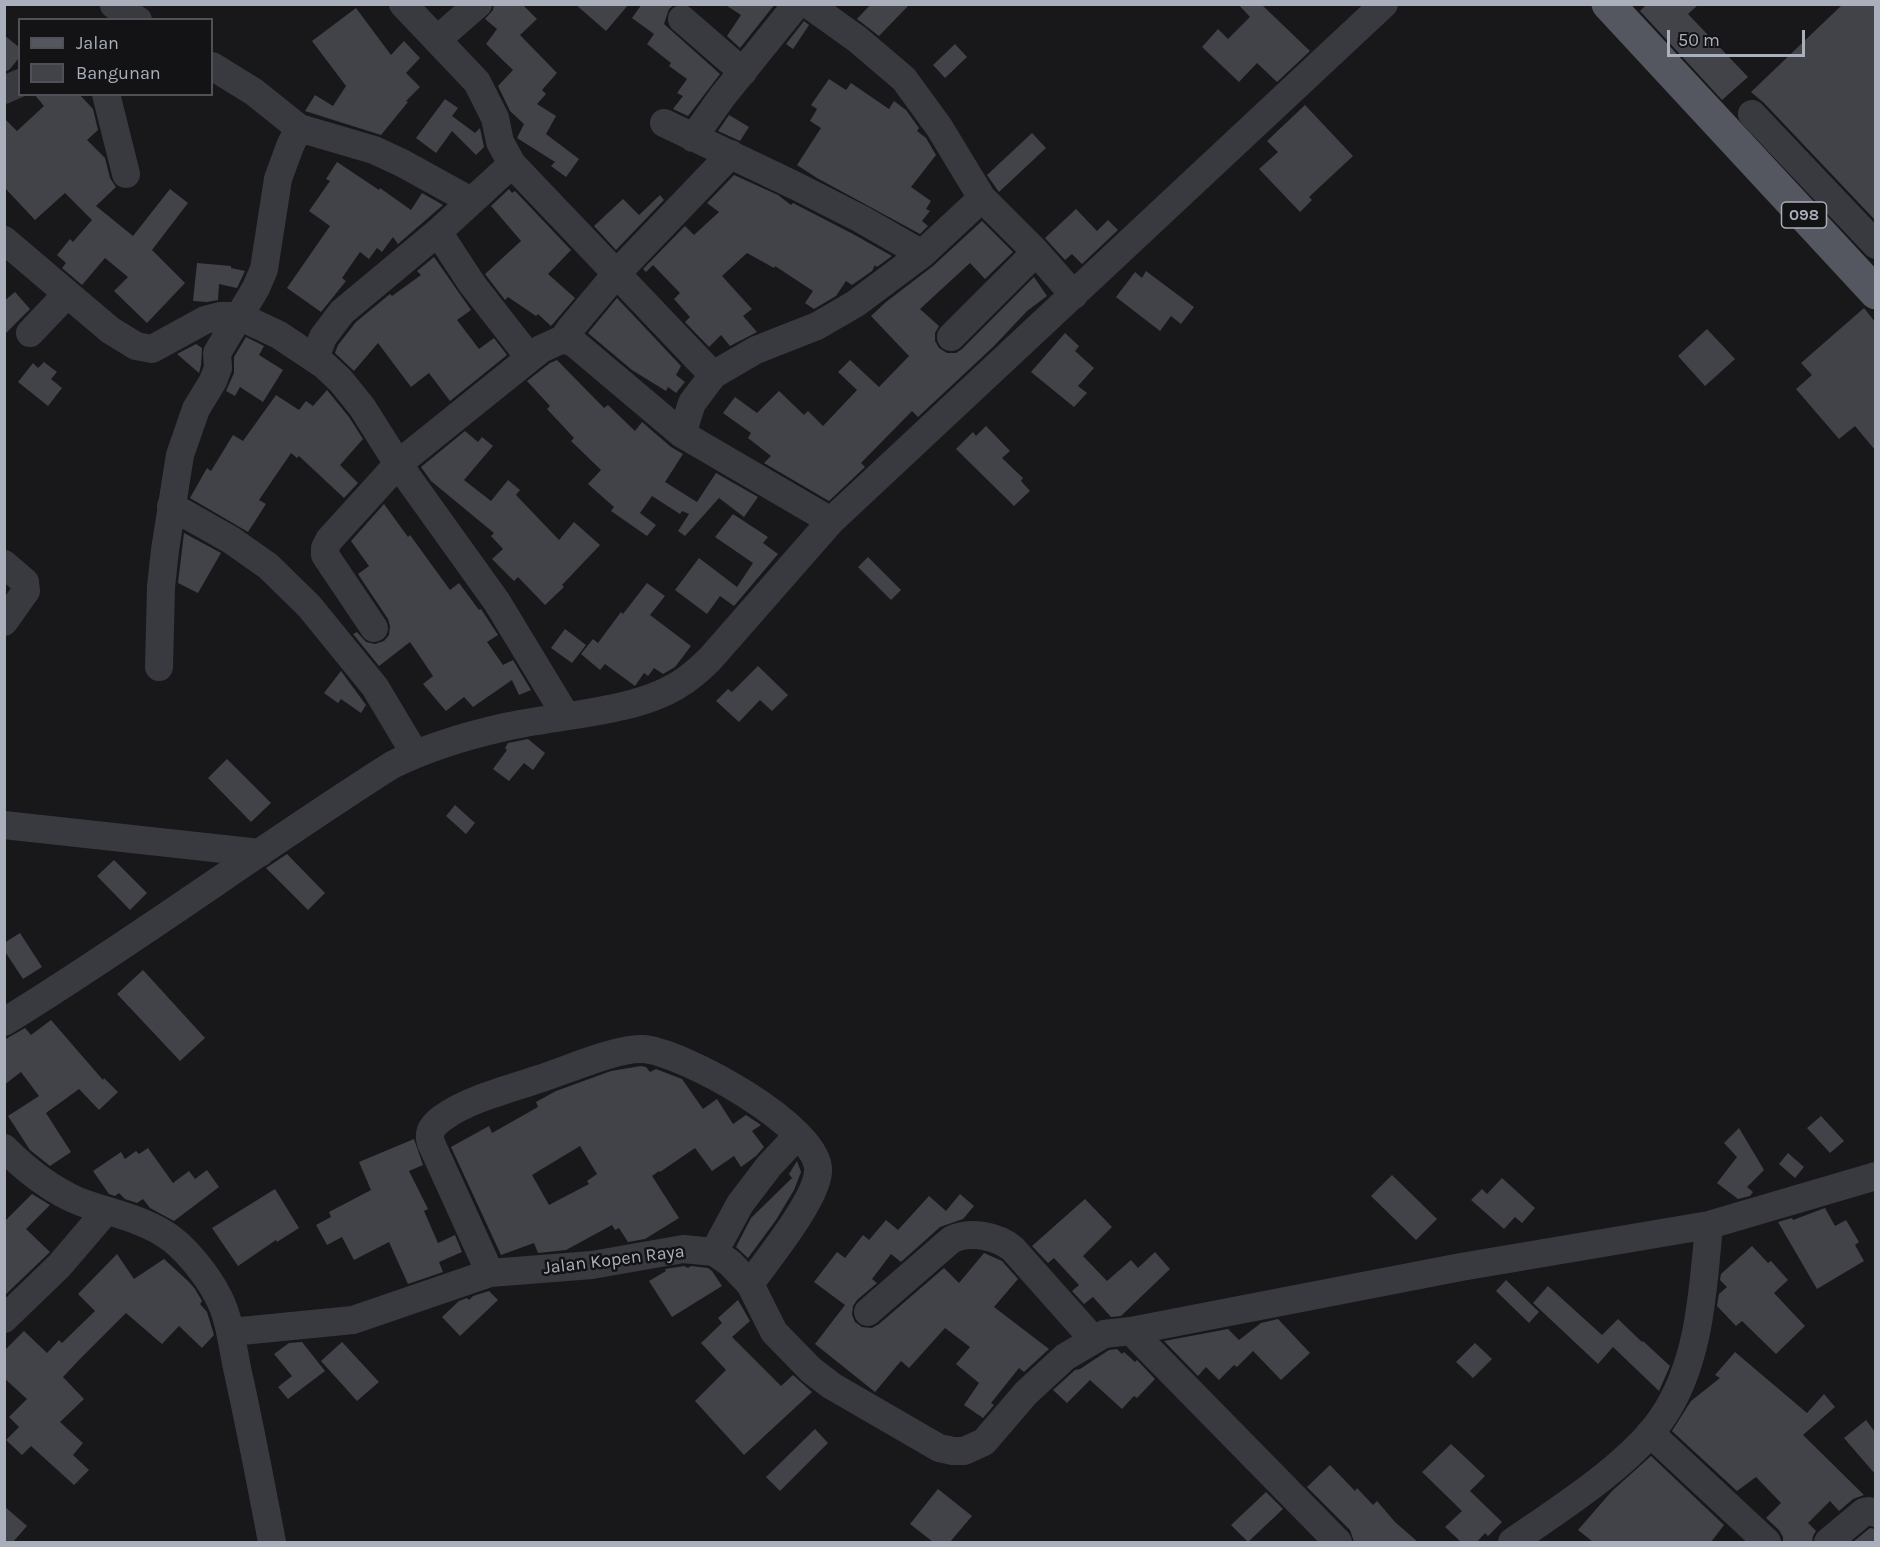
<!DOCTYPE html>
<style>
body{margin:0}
#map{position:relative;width:1880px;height:1547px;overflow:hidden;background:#18181a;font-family:Karla,sans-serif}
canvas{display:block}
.frame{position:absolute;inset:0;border:6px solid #a9afbb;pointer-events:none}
.legend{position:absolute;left:18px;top:18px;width:195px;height:78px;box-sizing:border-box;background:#131315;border:2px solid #4f5157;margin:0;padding:8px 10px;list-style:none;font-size:18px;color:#a9afbb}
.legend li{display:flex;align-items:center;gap:12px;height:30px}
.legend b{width:30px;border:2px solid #4f5157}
.scale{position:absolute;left:1667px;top:30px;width:138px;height:27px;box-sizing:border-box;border:3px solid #a9afbb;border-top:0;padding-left:8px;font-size:18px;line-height:21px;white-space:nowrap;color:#a9afbb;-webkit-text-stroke:4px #131315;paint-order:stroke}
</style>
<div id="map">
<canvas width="1880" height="1547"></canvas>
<div class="frame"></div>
<ul class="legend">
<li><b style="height:8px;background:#54575f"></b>Jalan</li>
<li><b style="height:16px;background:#424348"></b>Bangunan</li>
</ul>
<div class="scale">50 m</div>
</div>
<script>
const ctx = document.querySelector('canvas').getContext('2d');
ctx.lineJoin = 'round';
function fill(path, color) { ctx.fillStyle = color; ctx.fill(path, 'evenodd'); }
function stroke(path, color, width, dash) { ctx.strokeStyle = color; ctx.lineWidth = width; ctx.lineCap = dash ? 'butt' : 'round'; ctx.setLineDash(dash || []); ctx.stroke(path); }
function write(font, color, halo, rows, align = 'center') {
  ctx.font = font + ' Karla,sans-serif'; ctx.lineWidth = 5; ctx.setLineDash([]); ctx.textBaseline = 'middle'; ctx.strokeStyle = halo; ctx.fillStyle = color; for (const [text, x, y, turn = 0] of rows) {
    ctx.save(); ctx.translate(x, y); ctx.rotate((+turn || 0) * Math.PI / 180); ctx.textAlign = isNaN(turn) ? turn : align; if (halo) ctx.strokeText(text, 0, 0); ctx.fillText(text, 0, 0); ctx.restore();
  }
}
const building = new Path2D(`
 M494,4h28l15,15 -17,16 37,38 -15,17 4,4 -9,10 19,12 -10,18 33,25 -13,18 -15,-11 4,-4 -38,-24 7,-14 -14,-13 -12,-25 15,-16 -27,-26 11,-15 -12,-10 8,-9z
 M575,4h54l-23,27z
 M642,4h33l-6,5 -5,15 56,50 -32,42 -15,-7 10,-13 -6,-3 10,-14 -18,-13 2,-3 -24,-19 7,-10 -22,-16z
 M724,4h51l-35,44 -13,-12 14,-21z
 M871,4h39l-31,32 -22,-17z
 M1238,4h23l49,47 -33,31 -20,-19 -18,19 -37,-35 16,-18 10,10 22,-22z
 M1647,4h52l-11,10 60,63 -26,23 -82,-89z
 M1843,4h32v216l-111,-117 -13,-11z
 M356,8l35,47 13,-14 16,17 -14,15 14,14 -14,14 2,1 -27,33 -76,-24 10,-16 18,11 13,-20 -34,-45z
 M804,21l5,4 -16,24 -7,-5z
 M4,35l16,13v9l-11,13 -5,2z
 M955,44l12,13 -22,21 -12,-13z
 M829,79l17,11 5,-7 38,26 5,-8 12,9 13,18 -2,3 9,7 10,17 -25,32 20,14 -5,8 4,2 -8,10 6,5 -8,8 -103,-56 -20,-13 24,-37 -11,-7 7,-12 -6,-4z
 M34,94h45l14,15 5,21 -11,10 18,18 5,20 6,9 -20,19 37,30 37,-47 18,14 -36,47 33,33 -38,40 -33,-32 14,-14 -23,-19 -23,27 -20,-17 4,-5 -9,-8 13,-16 3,3 19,-22 -27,-27 -30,27 -31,-33v-69l13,13 27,-25z
 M445,99l13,9 -6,8 23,17 5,-5 4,19 -8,8 -24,-24 -16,22 -20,-15z
 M1305,105l48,51 -44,41 3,3 -12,12 -41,-43 19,-17 -11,-11z
 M729,115l20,12 -9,14 -22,-10z
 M1032,133l14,15 -47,44 -12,-17z
 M337,162l42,28 1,-2 31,22 11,-17 21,12 -45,39 -5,-7 -11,15 -5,-4 -8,11 -9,-7 -18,26 4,3 -25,31 -34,-24 43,-62 -21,-15 21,-30 -4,-2z
 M734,175l44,20 13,10 2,-2 60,31 39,22 -15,11 -2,-2 -3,6 -20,14 -6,-4 -10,15 -22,13 -9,-6 8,-12 -38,-25 -1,2 -27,-15 -25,23 30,33 -9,7 14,16 -27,14 -9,-11 -12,12 -24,-25 5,-5 -16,-18 6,-6 -27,-28 -7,7 -3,-3 42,-43 9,9 25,-23 -12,-9z
 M509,189l3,4 3,-2 56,59 -23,24 27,24 -24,28 -13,-12 -2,2 -28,-19 -3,3 -20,-26 36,-33 -30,-35z
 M660,195l4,5 -48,50 -22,-24 29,-27 16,16z
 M1076,209l21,22 11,-11 10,10 -36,34 -10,-10 -7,6 -20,-22z
 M982,221l31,31 -28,27 -15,-16 -50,46 19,17 -4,7v8l4,7 8,5h9l6,-4 72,-72 13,19 -20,15 -33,35 -76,71 -6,-6 -51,52 4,4 -36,34 -65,-38 7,-7 -23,-18 3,-5 -28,-20 12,-16 22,16 22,-22 25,24 4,-4 15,15 34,-36 -19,-18 12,-12 29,27 30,-31 -38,-40 15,-14 47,-36z
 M434,257l37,53 -14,10 22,29 15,-11 13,17 -57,46 -21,-28 -18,14 -33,-44 -24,28 -19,-18 3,-8 18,-23 34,-28 2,2 29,-21 -4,-4z
 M197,263l34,3v2l14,3 -8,17 -18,-4 -1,16 -11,2 -14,-1z
 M1146,271l48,36 -13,17 -10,-8 -11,15 -44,-34 19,-25 7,6z
 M15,292l15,17 -26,26v-34z
 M617,298l64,68 -5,9 9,7 -9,11 -8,-6 -2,4 -34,-21 -44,-37z
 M1864,308l11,14v128l-20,-24 -16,13 -43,-50 16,-14 -11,-12z
 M1707,329l28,30 -30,27 -27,-30z
 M1065,333l14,13 -4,5 19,17 -16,18 9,7 -13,14 -43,-35z
 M246,337l18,9 -5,9 24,15 -20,32 -23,-15 -5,9 -9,-5 8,-18v-16z
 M196,344l6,4 -1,17 -2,8 -22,-19z
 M557,360l47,48 4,-3 27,26 7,-9 29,25 12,7 -18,28 32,20 19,-29 42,24 -14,20 -25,-19 -34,38 -7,-5 11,-17 -7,-3 -2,3 -28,-18 -12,17 16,12 -9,11 -36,-25 3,-4 -26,-23 13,-14 -30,-29 3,-3 -27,-29 3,-3 -23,-25 23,-18z
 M44,362l13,10 -6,7 11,9 -14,18 -30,-24 15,-19 5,5z
 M327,390l22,27 14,22 -23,26 18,18 -14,15 -45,-42 -2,2 -6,-5 -32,47 7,4 -18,28 -58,-34 17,-30 4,3 22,-36 10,6 33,-46 23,15 7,-9 7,5z
 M986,426l24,25 -8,7 21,20 -2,3 9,10 -16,15 -58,-57 17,-17 3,4z
 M465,431l13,11 4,-5 11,9 -29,34 27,21 17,-21 12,10 -4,5 43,45 15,-18 26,23 -38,40 2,2 -19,18 -27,-28 -4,4 -22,-22 11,-10 -12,-13 3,-3 -63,-52 -10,-14z
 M384,504l24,33 2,-2 40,55 9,-7 20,27 2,-1 17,26 -11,7 16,23 10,-5 18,30 -12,5 -7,-15 -39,27 -9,-10 -18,14 -23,-27 10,-8 -23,-34 -31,24 -26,-32 4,-2 9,10 9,2 9,-3 5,-6 1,-9 -2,-7 -30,-45 11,-8 -18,-25z
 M733,514l35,23 -5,6 15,11 -44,52 -14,-10 -13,18 -32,-24 24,-32 38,29 16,-24 -38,-26z
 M184,533l37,20 -23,40 -20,-10z
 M868,557l33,33 -10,10 -33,-33z
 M647,583l18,13 -15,19 41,31 -16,21 -12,7 -9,-6 -6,8 -4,-3 -9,13 -30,-22 -5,6 -19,-16 12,-15 5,4 23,-31 2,2z
 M565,629l21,16 -14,18 -21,-15z
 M758,666l30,29 -16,16 -12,-11 -21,22 -23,-21 12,-12 4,3z
 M341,671l25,34 -5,8 -20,-14 -3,4 -14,-10z
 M528,739l17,14 -12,17 -9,-7 -15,18 -16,-12 14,-19 -2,-2 3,-5z
 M227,759l44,44 -20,19 -43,-44z
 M455,805l20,18 -9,11 -20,-18z
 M287,854l38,39 -17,17 -42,-42z
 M114,860l33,33 -17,17 -33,-34z
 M20,933l22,34 -19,12 -19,-29v-7z
 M143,970l62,68 -25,23 -63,-67z
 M51,1020l52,60 1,-2 14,14 -19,18 -20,-21 -33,24 25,39 -21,14 -20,-16 -22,-34 31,-20 -18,-24 -17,13v-45l21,-12 6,7z
 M641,1066l5,1 4,5 6,-3 26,10 21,30 14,-10 16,25 13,-9 15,10 -9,6 12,16 -8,9 -15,11 -7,-11 -22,15 -17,-23 -35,24 -1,-1 -7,5 27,42 -34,21 -17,3 -9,-14 -4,2 -3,-5 -46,25 -28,3 -4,-10 -33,12 -50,-108 38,-21 3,7 46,-26 -2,-5 20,-11 55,-20zM580,1146l17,28 -10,7 2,3 -40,21 -17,-30z
 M1821,1116l23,25 -14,12 -23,-25z
 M1739,1128l25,42 -17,17 6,5 -3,4 -12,3 -21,-16 20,-26 -13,-14z
 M414,1139l9,26 -14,6 19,38 -4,2 14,32 17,-8 7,17 -23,10 4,10 -35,12 -19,-42 -35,18 -12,-23 -15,8 -11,-20 15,-8 -2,-5 42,-22 -12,-28z
 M148,1148l25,35 16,-12 6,8 12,-9 12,17 -45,34 -24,-13 -7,-9 -6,4 -12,-4 -6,-6 -4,3 -6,-2 -16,-23 28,-19 4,7 11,-8 3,3z
 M1788,1153l16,14 -9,11 -16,-14z
 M797,1161l4,11 -7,18 -18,30 -28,38 -12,-11 15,-29 41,-40 -3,-4z
 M1392,1175l45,44 -21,21 -45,-44z
 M1502,1178l33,30 -13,15 -7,-6 -11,12 -33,-29 11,-11 5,5z
 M275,1189l24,39 -22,14 -1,-2 -38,26 -26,-38z
 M32,1194l18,11 -24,24 24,23 -46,44v-74z
 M960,1194l14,12 -11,13 -23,8 -39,35 -10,-8 -19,25 5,4 -20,17 -4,6 -1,9 3,7 7,5 10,1 7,-4 65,-56 15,15 25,-30 18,8 16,18 -24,28 55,42 -25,23 -5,-4 -28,35 3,2 -11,13 -19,-13 15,-22 -23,-19 14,-17 -25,-19 -36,40 -8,-7 -26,31 -60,-48 30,-39 -31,-23 23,-30 8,6 18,-23 6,5 17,-20 12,10 31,-34 17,15z
 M1085,1199l27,28 -29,29 24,25 24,-21 7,8 17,-16 15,17 -49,47 -10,1 -18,-20 -9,7 -12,-13 7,-6 -25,-27 -6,5 -16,-17z
 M1825,1208l10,18 11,-6 13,22 -4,3 9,16 -47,28 -39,-67 14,-4 1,2z
 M1752,1246l16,17 3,-2 17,19 -14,13 31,33 -29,28 -34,-33 -6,5 -19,-20 2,-12 8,-7 -7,-7 1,-6z
 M117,1254l17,25 30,-20 25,23 6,7 7,12 -2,3 7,8 7,23 -12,13 -23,-22 -17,18 -36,-31 -47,47 -16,17 21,22 -24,23 23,21 -10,12 16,15 -15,15 -43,-39 -9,9 -16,-15 13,-13 -10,-10 18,-18 -23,-21v-27l20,-20 23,22 12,-13 3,3 33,-32 -17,-17z
 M684,1266l4,2 3,-2 17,2 4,3 10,15 -50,31 -23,-36 17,-10 -1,-2z
 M1506,1280l33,32 -10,11 -33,-32z
 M1548,1286l54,49 16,-16 24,23 1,-1 27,25 -11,25 -46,-44 -15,17 -65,-61z
 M489,1291l9,9 -38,36 -18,-19 17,-16 8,-3 2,2 4,-4z
 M738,1300l12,21 -18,16 49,49 12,-11 19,17 -68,63 -49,-54 31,-31 -25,-27 21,-20 -4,-5z
 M1278,1319l32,34 -29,27 -28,-29 -16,16 -3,-2 -15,15 -13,-13 -8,9 -34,-35 64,-12 11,11 22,-17z
 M302,1342l23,29 -37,28 -10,-12 14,-11 -18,-22 15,-11z
 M342,1342l37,40 -22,19 -36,-40z
 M1475,1343l17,16 -19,19 -17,-16z
 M1117,1349l5,5 2,-2 11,10 2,-2 18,19 -18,19 -3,-2 -12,13 -32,-29 -23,23 -14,-13 22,-20 5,-1 29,-19z
 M1735,1352l72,61 17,-19 11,13 -32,28 61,60 -11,4 -14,12 -9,-10 -22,22 8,8 -3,5 -1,6h-29v-5l-4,-7 -13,-12 15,-15 -25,-26 -19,14 -65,-60 19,-30 29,-23 -5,-3z
 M1866,1420l9,12v42l-31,-36z
 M815,1429l13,14 -48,48 -14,-14z
 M1451,1444l34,32 -15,15 32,31 -14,14 -3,-3 -8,9h-16l-16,-15 17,-16 -40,-39z
 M1651,1456l73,69 -13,17h-118l-15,-12 34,-39z
 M1330,1465l25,26 2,-3 16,17 4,-4 18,21 23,20h-64l-4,-12 -43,-43z
 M938,1489l34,27 -22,26h-17l-23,-18z
 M1266,1492l17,17 -35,33 -17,-17z
 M4,1506l23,20 -14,16h-9z
 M1870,1528l5,1v13h-22z`);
const minor = new Path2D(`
 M403,4l74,78 18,36 5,24 12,22 201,211
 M808,4l49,35 47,40 35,48 43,71 54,54 38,43
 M114,5l24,15
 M682,19l61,53
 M438,39l40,-35
 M212,66l42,26 45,36 75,22 28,13 69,38
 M4,90l16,-7
 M106,94l20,80
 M1752,114l124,131
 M664,123l132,63 65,33 61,35
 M693,138l29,-41 75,-93
 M512,164l-74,68 34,52 57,73
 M4,240l106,90 26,16 16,3 53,-29 15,-4h19l40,19 45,30 17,16 21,26 36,57 99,138 69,114
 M30,333l37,-39
 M951,337l85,-85
 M563,339l7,-10 47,-56 114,-119
 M315,358l8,-21 19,-25 96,-80
 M171,506l60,34 37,26 41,40 66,81 40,67
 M831,521l-149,-87 10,-31 21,-28 43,-25 61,-24 38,-22 67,-50 60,-56
 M4,564l21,18 1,9 -22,31
 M374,628l-49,-73v-7l4,-8 69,-76 143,-115 22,-10 11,4 108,91
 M159,667l2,-80 4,-37 15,-95 16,-46 17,-28 5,-13 -1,-15 39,-65 8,-19 14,-90 12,-33 9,-18
 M4,825l256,28
 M4,1022c132,-81 257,-174 388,-257 36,-18 73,-29 113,-38 52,-12 128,-14 173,-42 12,-7 22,-16 32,-26l121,-138 553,-517
 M4,1148c22,22 46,41 74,53 28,11 59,16 85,32 21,12 45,43 56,65 11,22 13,46 18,70 13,58 24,116 35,174
 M714,1252l26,-48 29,-38 29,-31
 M490,1273l-59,-130c-4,-12 4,-20 13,-26 24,-18 69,-29 98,-39 25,-8 75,-30 100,-29 38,1 180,79 176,123 -2,28 -50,87 -68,112
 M868,1312l83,-72c18,-10 47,-4 62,9l80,90
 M4,1319l55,-53 47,-55
 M1131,1331l207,211
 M231,1332l122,-12 137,-47 102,-8 91,-16 31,3 16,11 20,21 24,48 37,38 21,16 107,62 14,3h11l20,-9 42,-49 39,-36 39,-23 27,-3 330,-64 248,-42 167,-49
 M1650,1433l117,109
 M1512,1542c46,-32 119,-78 150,-124 38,-55 41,-128 47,-193
 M1828,1542l36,-30 5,-1 7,2`);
const major = new Path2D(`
 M1608,4l268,289`);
const shields = [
 [1804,215,45]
];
const shieldNames = [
 ["098",1804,215]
];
const streetNames = [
 ["Jalan Kopen Raya",614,1260,-7]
];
fill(building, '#424348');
stroke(minor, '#393a40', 28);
stroke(major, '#54575f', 33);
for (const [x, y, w] of shields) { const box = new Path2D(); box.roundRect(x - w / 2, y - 13, w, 26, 4.5); ctx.fillStyle = '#131315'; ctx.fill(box); stroke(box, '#a9afbb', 1.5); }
write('bold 16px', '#a9afbb', null, shieldNames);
write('18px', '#a9afbb', '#131315', streetNames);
</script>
